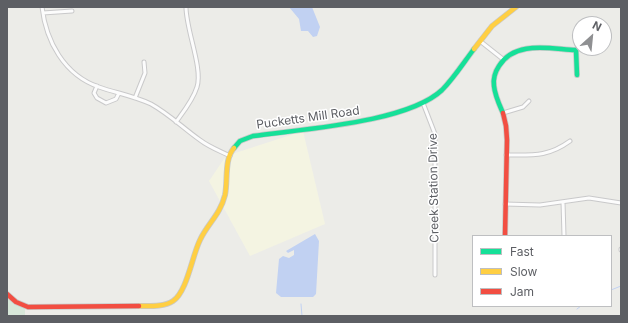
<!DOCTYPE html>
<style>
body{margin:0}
#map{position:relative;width:628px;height:323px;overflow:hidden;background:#ecece8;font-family:Inter,sans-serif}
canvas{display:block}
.frame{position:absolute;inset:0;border:8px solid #5d5f64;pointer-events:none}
.legend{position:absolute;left:472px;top:235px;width:140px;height:72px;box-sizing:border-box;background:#fff;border:1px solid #bebfc1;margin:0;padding:5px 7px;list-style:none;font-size:12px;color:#5d5f64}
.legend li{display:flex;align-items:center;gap:8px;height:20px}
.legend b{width:20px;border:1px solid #bebfc1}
.north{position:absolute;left:572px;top:16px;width:40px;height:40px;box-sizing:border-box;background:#fff;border:1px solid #bebfc1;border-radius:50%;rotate:27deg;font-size:11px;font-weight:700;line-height:16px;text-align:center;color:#5d5f64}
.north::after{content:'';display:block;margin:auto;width:14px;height:18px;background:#8f9092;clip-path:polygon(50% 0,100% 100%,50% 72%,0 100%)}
</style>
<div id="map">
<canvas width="628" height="323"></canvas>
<div class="frame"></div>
<ul class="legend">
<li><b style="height:5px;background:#16e098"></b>Fast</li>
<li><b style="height:5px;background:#ffcf43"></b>Slow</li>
<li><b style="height:5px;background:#f24e42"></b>Jam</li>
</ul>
<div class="north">N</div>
</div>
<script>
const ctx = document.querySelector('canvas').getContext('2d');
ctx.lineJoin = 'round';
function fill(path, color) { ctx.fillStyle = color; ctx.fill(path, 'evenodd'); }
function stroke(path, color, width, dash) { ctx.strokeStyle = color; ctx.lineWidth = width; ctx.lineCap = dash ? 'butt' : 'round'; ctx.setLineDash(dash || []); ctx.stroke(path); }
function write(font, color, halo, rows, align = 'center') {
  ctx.font = font + ' Inter,sans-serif'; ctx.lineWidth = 3; ctx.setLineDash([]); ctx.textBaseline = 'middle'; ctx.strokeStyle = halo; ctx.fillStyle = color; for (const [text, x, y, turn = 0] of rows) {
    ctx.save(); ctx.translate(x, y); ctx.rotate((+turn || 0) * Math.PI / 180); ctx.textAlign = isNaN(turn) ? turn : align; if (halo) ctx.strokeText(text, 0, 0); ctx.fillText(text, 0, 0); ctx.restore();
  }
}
const commercial = new Path2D(`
 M303,131l22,93 -75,32 -41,-75 17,-25z`);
const green = new Path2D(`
 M7,291l18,14v11h-18z`);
const water = new Path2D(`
 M289,7h23l8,20 -3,9 -4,1 -5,-6h-7l-2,-12z
 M315,234l4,7 -3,53 -3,3h-32l-5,-4 3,-34 4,-3 6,2 5,-3v-5l-6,3 -2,-2z`);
const stream = new Path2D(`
 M611,290l10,-4
 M301,304l1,12
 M577,309l4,-3`);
const street = new Path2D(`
 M42,7c4,34 22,68 57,80 17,6 35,9 52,17 18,10 32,24 49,36 9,7 20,11 30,16
 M43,13l29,-2
 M480,41l24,19
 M97,86l-3,7 3,5 9,5 10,-4 3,-6
 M135,98l10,-25 -1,-11
 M423,103l12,31v141
 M503,113l20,-6 6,-6
 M176,122c8,-11 17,-22 21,-35 6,-19 -11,-57 -11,-80
 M506,155c27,0 42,2 64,-14
 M563,202l1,34
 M505,204l35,1 49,-7 32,5
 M621,250v-1`);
const fast = new Path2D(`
 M503,113c-4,-9 -8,-17 -9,-27 -1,-7 1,-14 5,-20 16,-26 51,-17 77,-16l1,25
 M234,148l6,-7 13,-5c48,-7 154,-13 189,-46 12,-12 22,-28 32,-41`);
const slow = new Path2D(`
 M474,49l18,-23 24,-19
 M139,306c11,0 25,1 34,-5 14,-9 19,-45 27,-61 8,-17 20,-25 25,-45 3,-14 -1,-36 9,-47`);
const jam = new Path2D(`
 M503,113l3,13 1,14 -2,96
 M7,294l9,8 12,5 111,-1`);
const streetNames = [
 ["Pucketts Mill Road",308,118,-8],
 ["Creek Station Drive",434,188,-91]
];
fill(commercial, '#f4f4e2');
fill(green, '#d7e7d9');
fill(water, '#c1d1f2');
stroke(stream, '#c1d1f2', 1);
stroke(street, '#c9c9ca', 5);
stroke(fast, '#c8c9c8', 6);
stroke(slow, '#c8c9c8', 6);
stroke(jam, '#c8c9c8', 6);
stroke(street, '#fcfcfc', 3);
stroke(fast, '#16e098', 4.5);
stroke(slow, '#ffcf43', 4.5);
stroke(jam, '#f24e42', 4.5);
write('12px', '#5d5f64', '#fff', streetNames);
</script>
